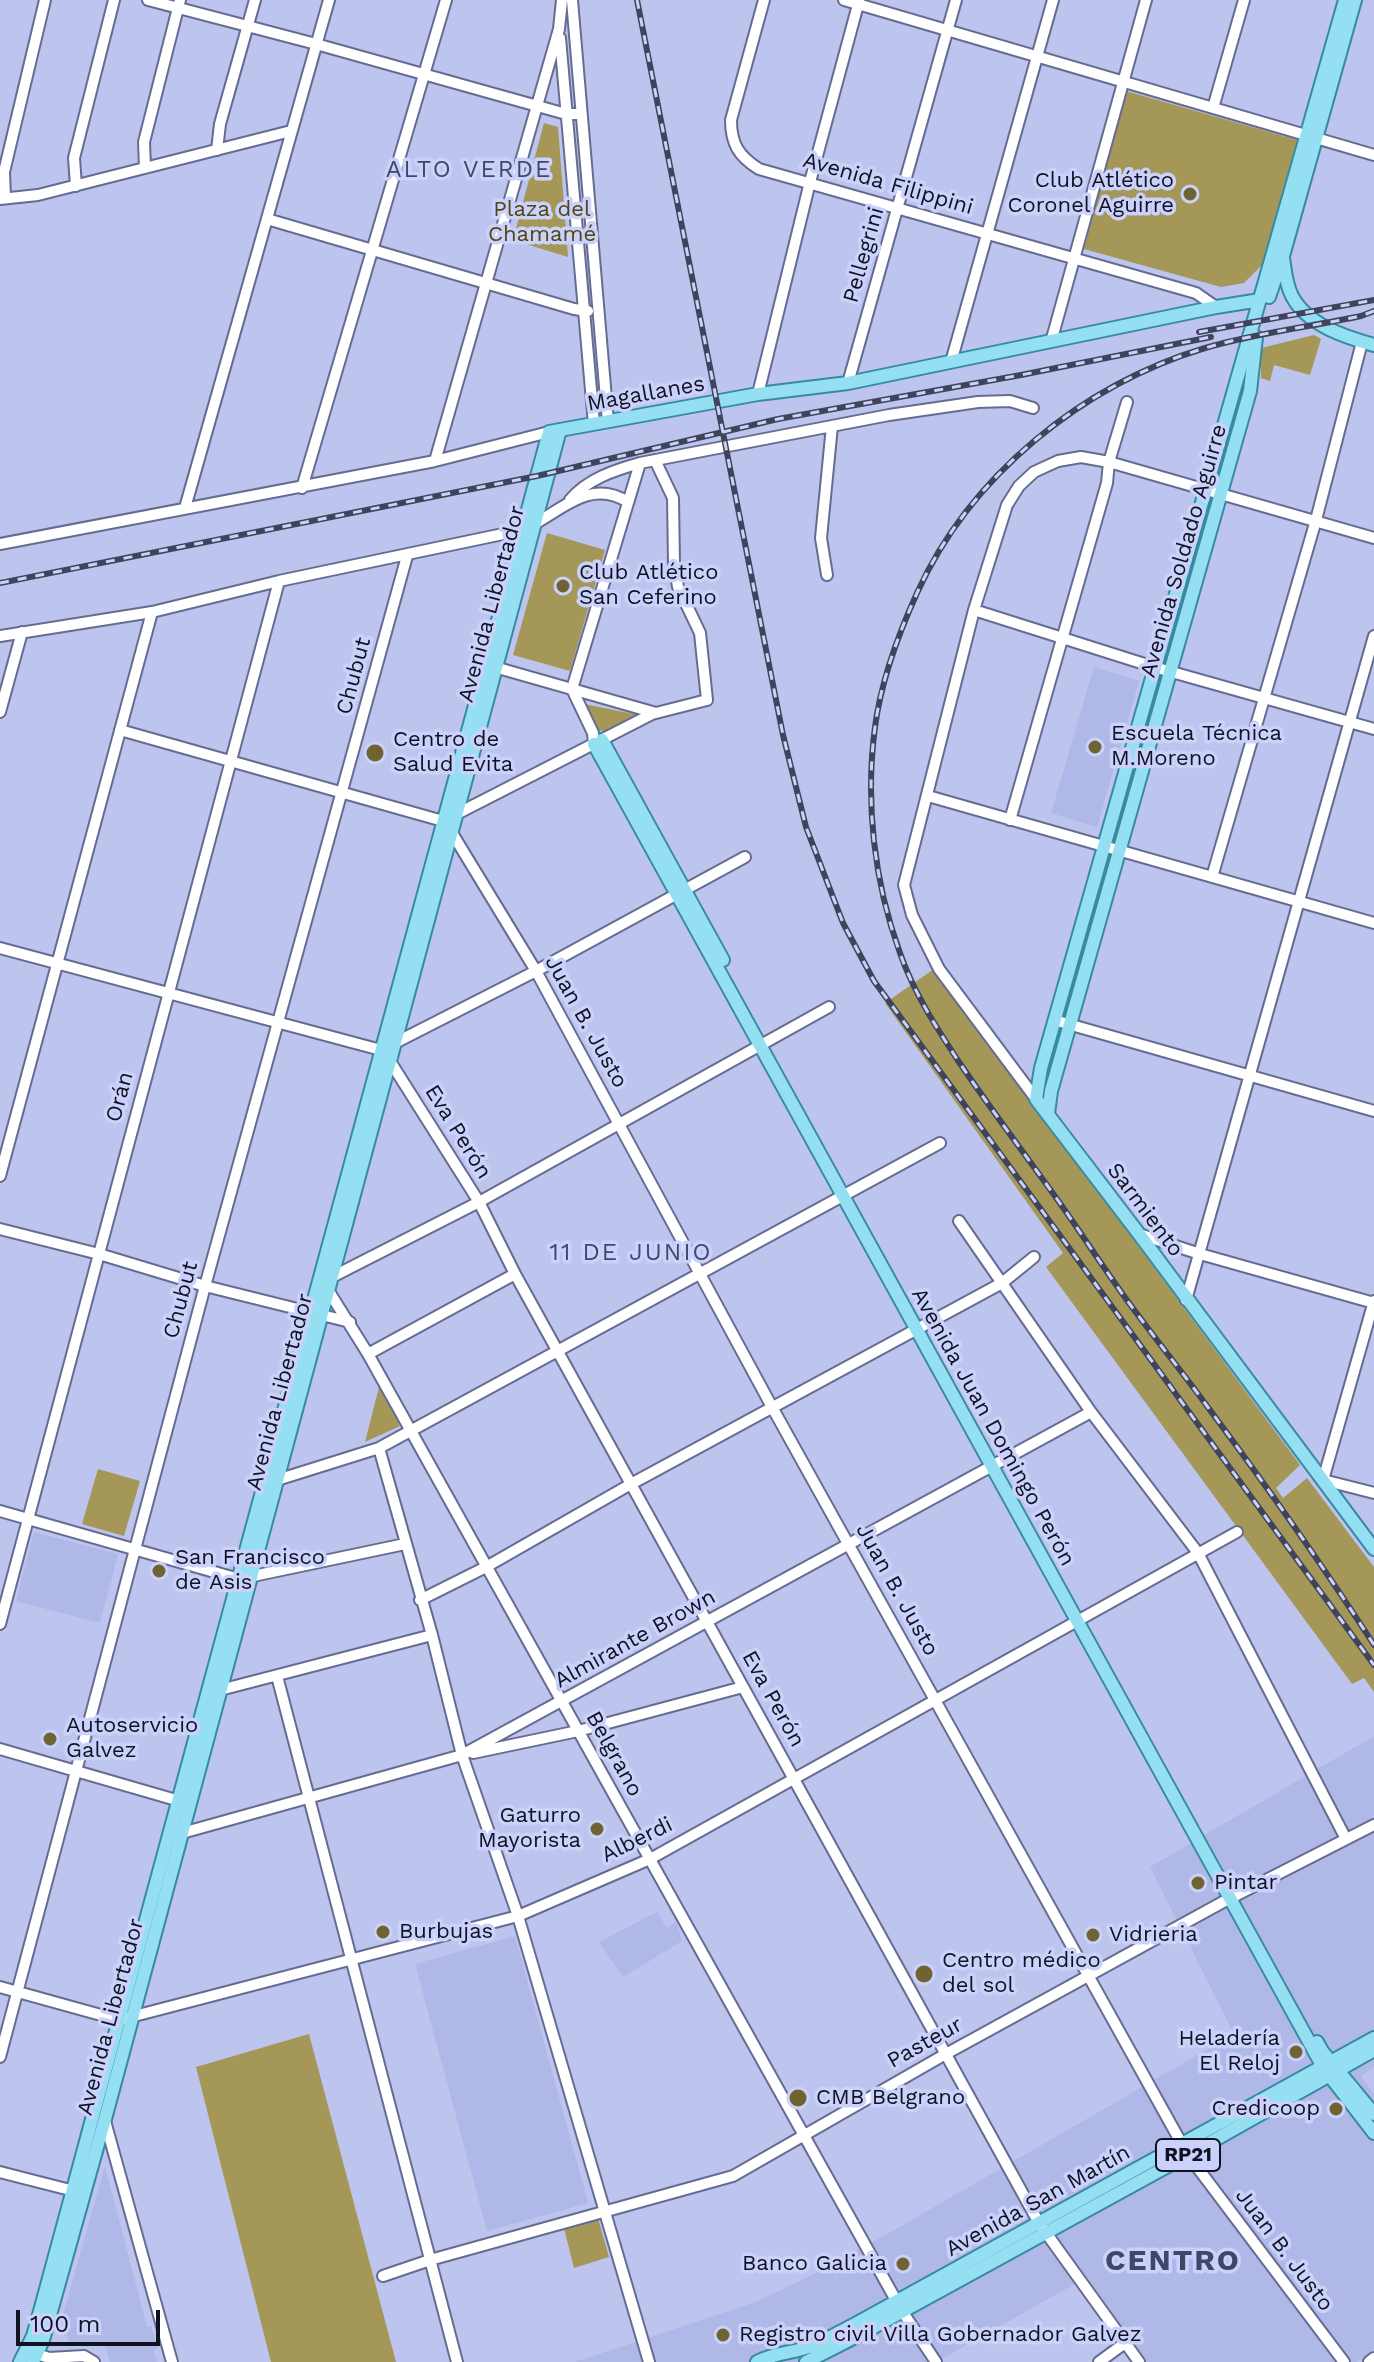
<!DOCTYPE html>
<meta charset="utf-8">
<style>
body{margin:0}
#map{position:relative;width:1374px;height:2362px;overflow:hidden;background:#bdc4ee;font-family:"Work Sans",sans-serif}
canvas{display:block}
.scale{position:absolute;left:16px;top:2310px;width:144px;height:36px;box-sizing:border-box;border:4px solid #101221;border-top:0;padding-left:10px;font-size:24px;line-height:28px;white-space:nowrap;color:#101221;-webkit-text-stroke:6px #cad1fb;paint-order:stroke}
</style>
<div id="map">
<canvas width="1374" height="2362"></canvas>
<div class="scale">100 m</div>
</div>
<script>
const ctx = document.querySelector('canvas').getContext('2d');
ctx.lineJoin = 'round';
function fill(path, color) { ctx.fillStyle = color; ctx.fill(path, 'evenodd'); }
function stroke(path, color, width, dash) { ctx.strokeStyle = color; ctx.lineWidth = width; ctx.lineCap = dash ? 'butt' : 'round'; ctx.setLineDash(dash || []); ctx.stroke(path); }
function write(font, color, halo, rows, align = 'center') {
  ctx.font = font + ' "Work Sans",sans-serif'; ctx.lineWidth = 7; ctx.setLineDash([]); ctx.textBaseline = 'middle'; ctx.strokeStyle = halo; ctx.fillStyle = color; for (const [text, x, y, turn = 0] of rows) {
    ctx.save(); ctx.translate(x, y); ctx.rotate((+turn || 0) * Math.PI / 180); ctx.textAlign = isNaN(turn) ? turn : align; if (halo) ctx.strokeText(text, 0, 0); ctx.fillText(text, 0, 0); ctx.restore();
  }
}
const built = new Path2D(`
 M1094,667l45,14 -42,146 -46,-14z
 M34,1532l84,22 -18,69 -84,-22z
 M1374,1736v331l-13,9 13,18v256l-17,12h-212l-58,-85 -151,85h-361l181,-60 48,-23 85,-46 345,-199 -84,-167z
 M657,1912l10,16 9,-6 6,19 -59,36 -24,-35z
 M515,1936l73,267 -101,28 -72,-267z
 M105,2166l42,161 4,-1 7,22 -5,2 4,12h-47l-6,-18 -33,1 -10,-23z`);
const green = new Path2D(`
 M1126,91l171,49 -35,125 -18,18 -23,4 -137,-38z
 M544,123l14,4 10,130 -55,-17z
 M1314,335l7,4 -11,36 -36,-10 -4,16 -9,-3v-30z
 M547,533l58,17 -35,121 -57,-16z
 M584,704l55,11 -35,17 -5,-2z
 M934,969l366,496 -24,23 7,10 24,-20 67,89v125l-10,-14 -12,6 -306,-417 17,-14 -178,-250z
 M379,1387l21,39 -35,16z
 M98,1469l42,12 -16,55 -42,-12z
 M309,2034l87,328h-125l-75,-295z
 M598,2218l11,39 -35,11 -10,-40z`);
const minor = new Path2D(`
 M148,0l168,44 250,70h15
 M572,0l36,422
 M764,0l-33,120c0,23 7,36 28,49l437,124 20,14
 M844,0l530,155
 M560,38l34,386
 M1213,108l31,-108
 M217,150l3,-26 35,-124
 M145,168l-1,-26 36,-142
 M76,186l-2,-28 40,-158
 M5,198l-1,-26 41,-172
 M0,199l38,-4 253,-64
 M267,219l307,90 14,2
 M1051,342l95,-342
 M951,362l102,-362
 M848,383l108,-383
 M758,394l52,-212 49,-181
 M435,461l124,-432 3,-29
 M302,488l144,-488
 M570,500c17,-21 45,-30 70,-37l249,-48 89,-13 32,-1 23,7
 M185,508l144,-508
 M0,544l435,-83 114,-29
 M827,575l-6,-37 11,-112
 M974,610l180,57 220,62
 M0,636l152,-24 127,-31 243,-51c35,-14 65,-54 106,-28
 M491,666l165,47
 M572,689l68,-226
 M572,689l21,44 1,11
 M0,712l22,-80
 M120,730l323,91 209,-107 55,-14 -7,-67 -22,-46 -4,-24 -1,-65 -18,-38
 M928,796l446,127
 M1010,820l97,-337 2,-21 18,-60
 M449,828l87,143 236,436 416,748 156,207
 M1212,877l104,-357 46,-178
 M0,948l381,102 155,-79 209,-114
 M1054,1020l320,91
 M388,1058l91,144 36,72 524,949 100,139
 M1036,1099l-97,-130 -27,-54 -8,-30 70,-275 33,-105 12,-19 15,-14 24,-11 23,-4 28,5 265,76
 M0,1176l152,-564
 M959,1221l132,191 107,141 148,286
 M0,1229l99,25 106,32 145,36
 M1139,1234l61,20 174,49
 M332,1277l147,-75 350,-195
 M328,1290l40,64 534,957 34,51
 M1186,1300l188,-664
 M1374,1301l-51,179 51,13
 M368,1354l147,-80
 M379,1448l53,187 30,120 56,161 131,446
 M277,1480l102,-32 561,-305
 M0,1511l239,68 166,-35
 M420,1600l66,-33 145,-83 371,-201 32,-26
 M0,1624l279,-1043
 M277,1676l180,686
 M220,1690l212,-55
 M0,1749l183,53
 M473,1753l105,-22 165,-44
 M176,1831l6,2 280,-78 629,-343
 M0,1987l119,33 399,-104 132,-57 587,-327
 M0,2057l205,-771 202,-730
 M105,2121l67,241
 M0,2172l78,20
 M383,2276l47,-16 303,-84 211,-121 279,-153 151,-77
 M31,2352l18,6 35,-2 10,6
 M1099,2362l26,-19
 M1369,2362l5,-4`);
const major = new Path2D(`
 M1345,0l-304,1068 -5,31 103,135 235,315
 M1283,258c2,13 3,27 9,38 15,29 53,41 82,49
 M1269,297l14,-41 72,-256
 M602,740l121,220
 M594,744l729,1323 51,66
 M1048,1114l3,-23 199,-700 6,-54
 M1317,2042l5,9 52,63
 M20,2362l13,-26 6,-21 510,-1883 209,-38 90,-11 368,-76 44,-7
 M33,2362l10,-22 62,-221 455,-1689
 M757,2362c16,-9 37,-9 55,-16 15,-7 30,-15 45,-23l517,-285
 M806,2362l57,-29 325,-178 186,-105`);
const rail = new Path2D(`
 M637,0l146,735 23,92 37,96 31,58 500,684
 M1374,311l-13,5c-52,11 -105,17 -156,32 -123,37 -235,128 -288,245 -19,42 -36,88 -42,134 -10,75 -1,155 25,226 14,40 36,74 59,109 31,46 65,91 98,137 25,35 49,73 75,108 25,34 51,66 75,99 58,78 115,158 167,239
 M1199,332l175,-32
 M0,583l537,-107 241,-57 243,-44 190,-38`);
const markers = [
 [1190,194,8,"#6f6431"],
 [563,586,8,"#6f6431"],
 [1095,747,8,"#6f6431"],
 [375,753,10,"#6f6431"],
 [159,1571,8,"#6f6431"],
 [50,1739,8,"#6f6431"],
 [597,1829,8,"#6f6431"],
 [1198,1883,8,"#6f6431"],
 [383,1932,8,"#6f6431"],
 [1093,1935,8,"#6f6431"],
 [924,1974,10,"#6f6431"],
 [1296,2052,8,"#6f6431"],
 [798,2098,10,"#6f6431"],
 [1336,2109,8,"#6f6431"],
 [903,2264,8,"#6f6431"],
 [723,2335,8,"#6f6431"]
];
const shields = [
 [1188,2155,64]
];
const shieldNames = [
 ["RP21",1188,2155]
];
const poiNames = [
 ["Club Atlético",1174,181,"right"],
 ["Coronel Aguirre",1174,206,"right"],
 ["Club Atlético",579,573],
 ["San Ceferino",579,598],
 ["Escuela Técnica",1111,734],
 ["M.Moreno",1111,759],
 ["Centro de",393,740],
 ["Salud Evita",393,765],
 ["San Francisco",175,1558],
 ["de Asis",175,1583],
 ["Autoservicio",66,1726],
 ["Galvez",66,1751],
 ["Gaturro",581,1816,"right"],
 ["Mayorista",581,1841,"right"],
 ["Pintar",1214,1883],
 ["Burbujas",399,1932],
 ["Vidrieria",1109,1935],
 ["Centro médico",942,1961],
 ["del sol",942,1986],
 ["Heladería",1280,2039,"right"],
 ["El Reloj",1280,2064,"right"],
 ["CMB Belgrano",816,2098],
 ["Credicoop",1320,2109,"right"],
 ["Banco Galicia",887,2264,"right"],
 ["Registro civil Villa Gobernador Galvez",739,2335]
];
const streetNames = [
 ["Avenida Filippini",888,184,16],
 ["Pellegrini",864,255,-74],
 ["Magallanes",646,394,-10],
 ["Avenida Soldado Aguirre",1184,551,-74],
 ["Avenida Libertador",492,604,-75],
 ["Chubut",354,676,-75],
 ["Juan B. Justo",586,1022,61],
 ["Orán",120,1097,-75],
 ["Eva Perón",458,1132,58],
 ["Sarmiento",1145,1210,53],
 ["Chubut",181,1300,-75],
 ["Avenida Libertador",280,1392,-75],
 ["Avenida Juan Domingo Perón",993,1427,61],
 ["Juan B. Justo",897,1590,61],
 ["Almirante Brown",635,1639,-29],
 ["Eva Perón",773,1699,61],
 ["Belgrano",614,1754,61],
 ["Alberdi",637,1840,-26],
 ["Avenida Libertador",111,2017,-75],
 ["Pasteur",925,2043,-29],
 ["Avenida San Martín",1038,2201,-29],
 ["Juan B. Justo",1284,2250,53]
];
const parkNames = [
 ["Plaza del",542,210],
 ["Chamamé",542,235]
];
const neighbourhoodNames = [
 ["ALTO VERDE",469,170],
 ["11 DE JUNIO",631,1253]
];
const districtNames = [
 ["CENTRO",1173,2261]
];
fill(built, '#b0b8e8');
fill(green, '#a49757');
stroke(minor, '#666c91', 14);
stroke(major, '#388aa3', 16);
stroke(minor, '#fff', 10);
stroke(major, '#95dff2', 12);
stroke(rail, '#40445a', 6);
stroke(rail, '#cad1fb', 3, [9]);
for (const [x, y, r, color] of markers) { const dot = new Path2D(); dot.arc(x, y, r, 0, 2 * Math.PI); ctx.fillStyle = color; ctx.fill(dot); stroke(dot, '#cad1fb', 3); }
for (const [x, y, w] of shields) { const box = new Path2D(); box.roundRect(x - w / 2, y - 16, w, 32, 6); ctx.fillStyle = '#cad1fb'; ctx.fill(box); stroke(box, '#101221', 2); }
write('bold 20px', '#101221', null, shieldNames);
write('22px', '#101221', '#cad1fb', poiNames, 'left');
write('22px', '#101221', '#cad1fb', streetNames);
write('22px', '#51460f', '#cad1fb', parkNames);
ctx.letterSpacing = '2px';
write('24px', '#42476a', '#cad1fb', neighbourhoodNames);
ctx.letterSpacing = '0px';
ctx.letterSpacing = '2px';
write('bold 30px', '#42476a', '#cad1fb', districtNames);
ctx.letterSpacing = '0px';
</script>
